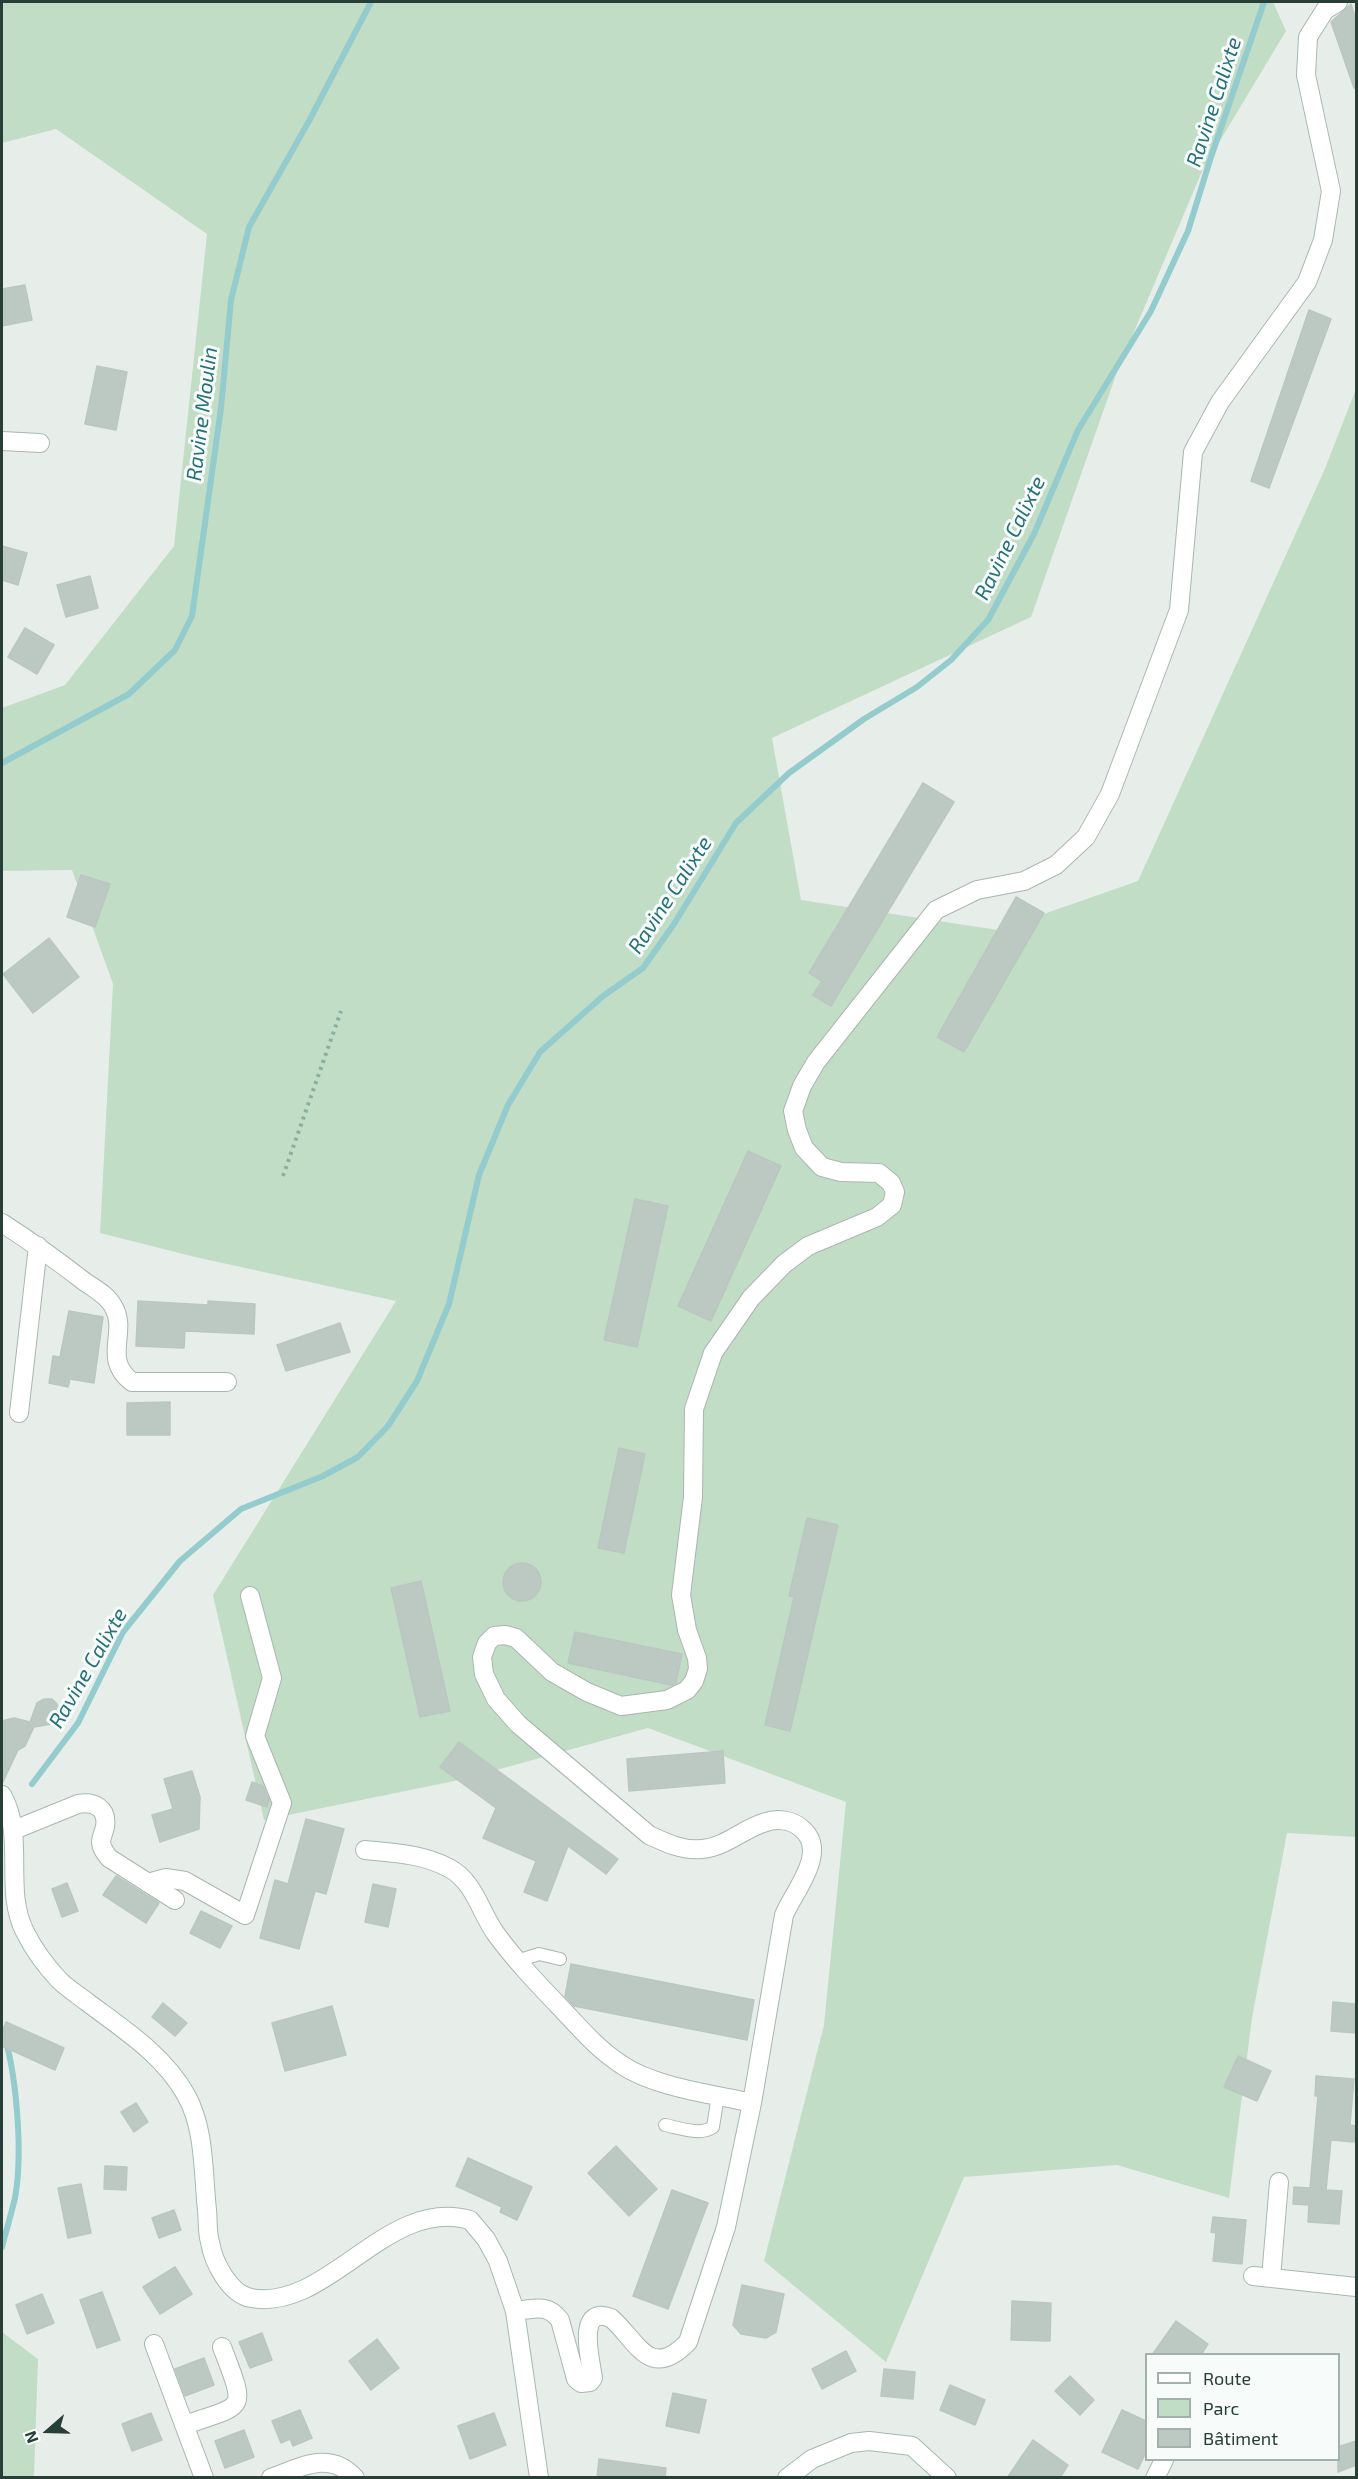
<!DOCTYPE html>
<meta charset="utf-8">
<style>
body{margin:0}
#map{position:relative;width:1358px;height:2479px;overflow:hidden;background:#e7eeea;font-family:"Exo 2",sans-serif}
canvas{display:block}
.frame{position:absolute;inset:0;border:3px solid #273f36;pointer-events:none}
.legend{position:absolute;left:1145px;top:2353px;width:195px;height:108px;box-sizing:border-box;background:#f7fbf9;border:2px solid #a4b0ab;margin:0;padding:8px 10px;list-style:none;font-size:18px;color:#273f36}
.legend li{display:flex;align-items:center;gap:12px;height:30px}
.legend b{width:30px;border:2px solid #a4b0ab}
.north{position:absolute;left:18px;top:2401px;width:60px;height:60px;-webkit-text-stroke:4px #f7fbf9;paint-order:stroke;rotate:250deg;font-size:16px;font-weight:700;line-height:24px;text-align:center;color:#273f36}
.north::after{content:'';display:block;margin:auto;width:21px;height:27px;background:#273f36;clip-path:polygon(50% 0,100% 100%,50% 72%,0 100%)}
</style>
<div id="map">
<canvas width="1358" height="2479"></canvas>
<div class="frame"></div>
<ul class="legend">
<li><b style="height:8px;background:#fff"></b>Route</li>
<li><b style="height:16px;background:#c2ddc6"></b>Parc</li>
<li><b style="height:16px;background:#bcc9c3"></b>Bâtiment</li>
</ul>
<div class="north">N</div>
</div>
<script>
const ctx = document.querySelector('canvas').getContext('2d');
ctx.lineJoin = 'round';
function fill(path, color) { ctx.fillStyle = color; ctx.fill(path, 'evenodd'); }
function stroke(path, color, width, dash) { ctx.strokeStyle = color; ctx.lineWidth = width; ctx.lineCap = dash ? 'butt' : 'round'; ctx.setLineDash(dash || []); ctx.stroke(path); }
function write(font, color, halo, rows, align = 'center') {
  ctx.font = font + ' "Exo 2",sans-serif'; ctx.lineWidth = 6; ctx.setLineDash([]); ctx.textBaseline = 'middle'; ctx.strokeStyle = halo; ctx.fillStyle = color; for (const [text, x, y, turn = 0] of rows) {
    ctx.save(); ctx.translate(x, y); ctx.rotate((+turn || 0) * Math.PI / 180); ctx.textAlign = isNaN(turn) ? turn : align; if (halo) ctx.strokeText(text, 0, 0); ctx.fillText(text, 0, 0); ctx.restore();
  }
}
const green = new Path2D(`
 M2,2h1271l13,29 -83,138 -86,203 -86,245 -259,121 29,162 197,30 140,-49 186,-410 32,-82v1448l-69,-4 -35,185 -23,180 -112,-33 -153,12 -78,185 -122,-101 60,-236 22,-223 -198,-74 -184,51 -200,41 -51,-225 183,-294 -201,-44 -95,-24 13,-249 -41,-114 -70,1v-163l63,-23 109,-139 33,-312 -151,-105 -54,14z
 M2,2332l36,27 -4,118h-32z`);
const stream = new Path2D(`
 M2,763l127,-69 46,-44 17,-34 29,-208 10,-108 18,-73 60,-106 62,-119
 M32,1784l46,-61 45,-91 57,-71 61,-52 82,-33 35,-19 30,-31 29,-45 32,-77 30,-129 29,-70 32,-53 63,-56 40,-28 31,-44 62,-101 53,-50 75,-54 53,-32 34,-27 37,-40 46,-86 44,-104 73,-119 37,-80 22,-71 54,-158
 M2,2029c15,42 21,126 13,169 -4,17 -9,33 -13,49`);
const building = new Path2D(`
 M1351,4l5,16v68h-2l-23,-66z
 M25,285l7,35 -30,6v-37z
 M1309,310l22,9 -62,169 -18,-7z
 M97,366l30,6 -11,58 -31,-6z
 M2,546l25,7 -9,32 -16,-5z
 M90,576l8,32 -32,9 -9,-32z
 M25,628l29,17 -17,29 -29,-17z
 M923,783l31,19 -123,204 -18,-11 9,-14 -13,-8z
 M81,875l29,9 -15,43 -28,-10z
 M1016,897l28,16 -80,139 -27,-15z
 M49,938l30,39 -46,36 -30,-39z
 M748,1151l33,15 -70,155 -33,-15z
 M635,1199l33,7 -31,141 -33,-7z
 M138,1301l70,4v-4l47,3 -1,30 -69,-3 -1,17 -48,-2z
 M69,1311l34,6 -9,66 -24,-4 -2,8 -19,-4 4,-27 7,1z
 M340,1323l10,29 -64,19 -9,-26z
 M170,1402v33h-43v-32z
 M619,1448l26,6 -21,99 -26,-5z
 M807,1518l31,7 -48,206 -25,-6 29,-128 -5,-1z
 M503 1582a19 19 0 1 1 38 0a19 19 0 1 1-38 0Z
 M421,1581l29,130 -30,6 -29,-129z
 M575,1632l107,22 -6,29 -5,2 -103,-22z
 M44,1699h8l5,5 4,8 -3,8 -6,4 -18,3 -9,19 -7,4 -16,34v-63l12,-3 16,4 7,-19z
 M459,1742l159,117 -12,15 -38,-28 -21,55 -23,-9 12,-31 -53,-23 13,-30 -56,-41z
 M723,1751l2,32 -96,8 -2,-32z
 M192,1771l8,26 -1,32 -39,13 -8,-27 21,-6 -9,-30z
 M252,1782l11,4 6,14 -2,7 -21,-7z
 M306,1819l38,10 -18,65 -11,-3 -16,58 -39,-11 15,-58 13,4z
 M116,1876l43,27 -13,20 -43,-28z
 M67,1883l11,28 -16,6 -10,-28z
 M373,1884l23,5 -8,38 -23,-5z
 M201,1911l31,15 -12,22 -30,-15z
 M571,1964l183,36 -7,40 -173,-34 -9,-10z
 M1333,2002l23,2v29l-25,-2z
 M163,2003l24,20 -12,13 -23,-19z
 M332,2006l14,49 -61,16 -13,-48z
 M6,2022l58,26 -9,22 -53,-24v-13z
 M1238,2056l33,15 -14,30 -33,-14z
 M1316,2076l38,3 -4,46 6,1 -2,16 -23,-2 -5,50 16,1 -3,33 -31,-2 1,-17 -16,-1 1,-17 16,1 8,-92h-3z
 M136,2103l12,19 -14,10 -13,-20z
 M616,2146l41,43 -28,27 -41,-43z
 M468,2158l64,29 -15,33 -17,-8 2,-5 -46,-21z
 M105,2166l22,1 -1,23 -22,-1z
 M81,2184l10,49 -23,5 -10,-50z
 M672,2190l36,13 -40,106 -35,-13z
 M174,2210l7,20 -22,8 -7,-20z
 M1213,2217l33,3 -4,44 -29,-3 3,-28 -5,-1z
 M175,2267l17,27 -32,20 -17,-27z
 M742,2285l42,9 -8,38 -10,6 -25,-4 -8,-9z
 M102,2292l18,48 -23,8 -17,-48z
 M42,2294l12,29 -27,11 -11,-29z
 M1012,2301l39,2 -1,38 -39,-1z
 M1176,2321l32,23 -7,11h-49z
 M262,2333l10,27 -22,8 -11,-26z
 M377,2339l22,29 -28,22 -22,-29z
 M846,2351l10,20 -34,18 -10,-20z
 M204,2358l10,27 -29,11 -10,-27z
 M884,2369l31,3 -2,27 -32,-3z
 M1070,2376l24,24 -14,15 -25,-24z
 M950,2385l35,15 -10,25 -35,-15z
 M673,2393l33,7 -7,33 -33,-7z
 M300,2410l12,28 -19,8 -3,-7 -9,4 -9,-22z
 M1122,2410l24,11v31l-8,17 -36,-17z
 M151,2413l11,27 -30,11 -10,-27z
 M494,2413l12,32 -36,14 -12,-33z
 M244,2430l10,27 -29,11 -10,-27z
 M1033,2440l35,25 -8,13h-53z
 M1356,2441v24l-18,7v-25z
 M599,2459l67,9 -1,10h-68z`);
const path = new Path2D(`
 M283,1176l58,-165`);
const lane = new Path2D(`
 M517,1961l22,-7 21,5
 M665,2125c15,3 35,11 48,2l5,-32`);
const street = new Path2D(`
 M2,441l38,2
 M2,1223c28,18 56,38 83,59 10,7 22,13 28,24 16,26 -12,52 19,76h95
 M19,1413l19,-167
 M14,1830l64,-26c16,-3 30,4 27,23 -1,4 -3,9 -4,14 0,7 4,12 8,17l66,42
 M365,1850c30,3 58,4 84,18 26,14 31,44 47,66 19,26 41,49 63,72 20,21 38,43 63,59 32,22 91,29 130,38
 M148,1883l18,-5 19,3 60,34 37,-112 -27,-67 17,-58 -22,-82
 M1253,2276l103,11
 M1271,2278l8,-96
 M515,2311c20,-2 32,-8 45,9l16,59 5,4 9,-1 3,-4c-2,-16 -18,-74 18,-60 26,22 38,64 77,24l38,-115 26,-124 32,-188c10,-24 46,-64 17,-87 -9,-8 -24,-10 -35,-6 -22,6 -40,25 -64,27 -19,2 -36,-6 -53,-14l-131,-111 -22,-25 -12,-25 -2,-17 5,-14 7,-7 11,-1 11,3 36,34 35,20 34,14 46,-6 20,-10 7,-9 4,-12 -1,-11 -10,-28 -6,-35 12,-98 1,-88 19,-56 38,-55 33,-34 24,-18 69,-29 15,-12 3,-13 -4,-9 -12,-10 -38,-1 -19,-5 -18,-19 -7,-18 -4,-19 9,-25 14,-24 120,-152 41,-20 47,-9 32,-16 30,-28 24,-43 69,-184 14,-158 27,-50 87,-120 16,-42 8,-49 -25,-116 2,-38 17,-27 13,-8
 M154,2344l50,134
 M184,2425c64,-21 62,-14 38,-78
 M271,2478c30,-11 59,-28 84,0
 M1155,2478l9,-18`);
const secondary = new Path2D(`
 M2,1795c24,42 1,94 23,137 9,18 20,33 34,48 8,8 19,15 28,22 36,27 77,53 99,93 19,33 17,78 21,115 1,10 0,22 3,32 3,19 19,52 41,56 77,14 136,-102 219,-78l16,19 12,22 17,50 24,167
 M787,2478l25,-19 39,-16 18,-2 43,5 35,32`);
const waterNames = [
 ["Ravine Calixte",1214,102,-72],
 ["Ravine Moulin",202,414,-83],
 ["Ravine Calixte",1010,538,-64],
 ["Ravine Calixte",670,895,-57],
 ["Ravine Calixte",88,1668,-60]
];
fill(green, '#c2ddc6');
stroke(stream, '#94cbcd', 6);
fill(building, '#bcc9c3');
stroke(building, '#bac7c0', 1.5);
stroke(lane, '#aab6b0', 14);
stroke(street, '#aab6b0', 20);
stroke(secondary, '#a6b9b0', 20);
stroke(path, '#8aaf9f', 4, [3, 4.5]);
stroke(lane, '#fff', 12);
stroke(street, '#fff', 18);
stroke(secondary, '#fff', 18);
write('italic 21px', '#257177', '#f7fbf9', waterNames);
</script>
